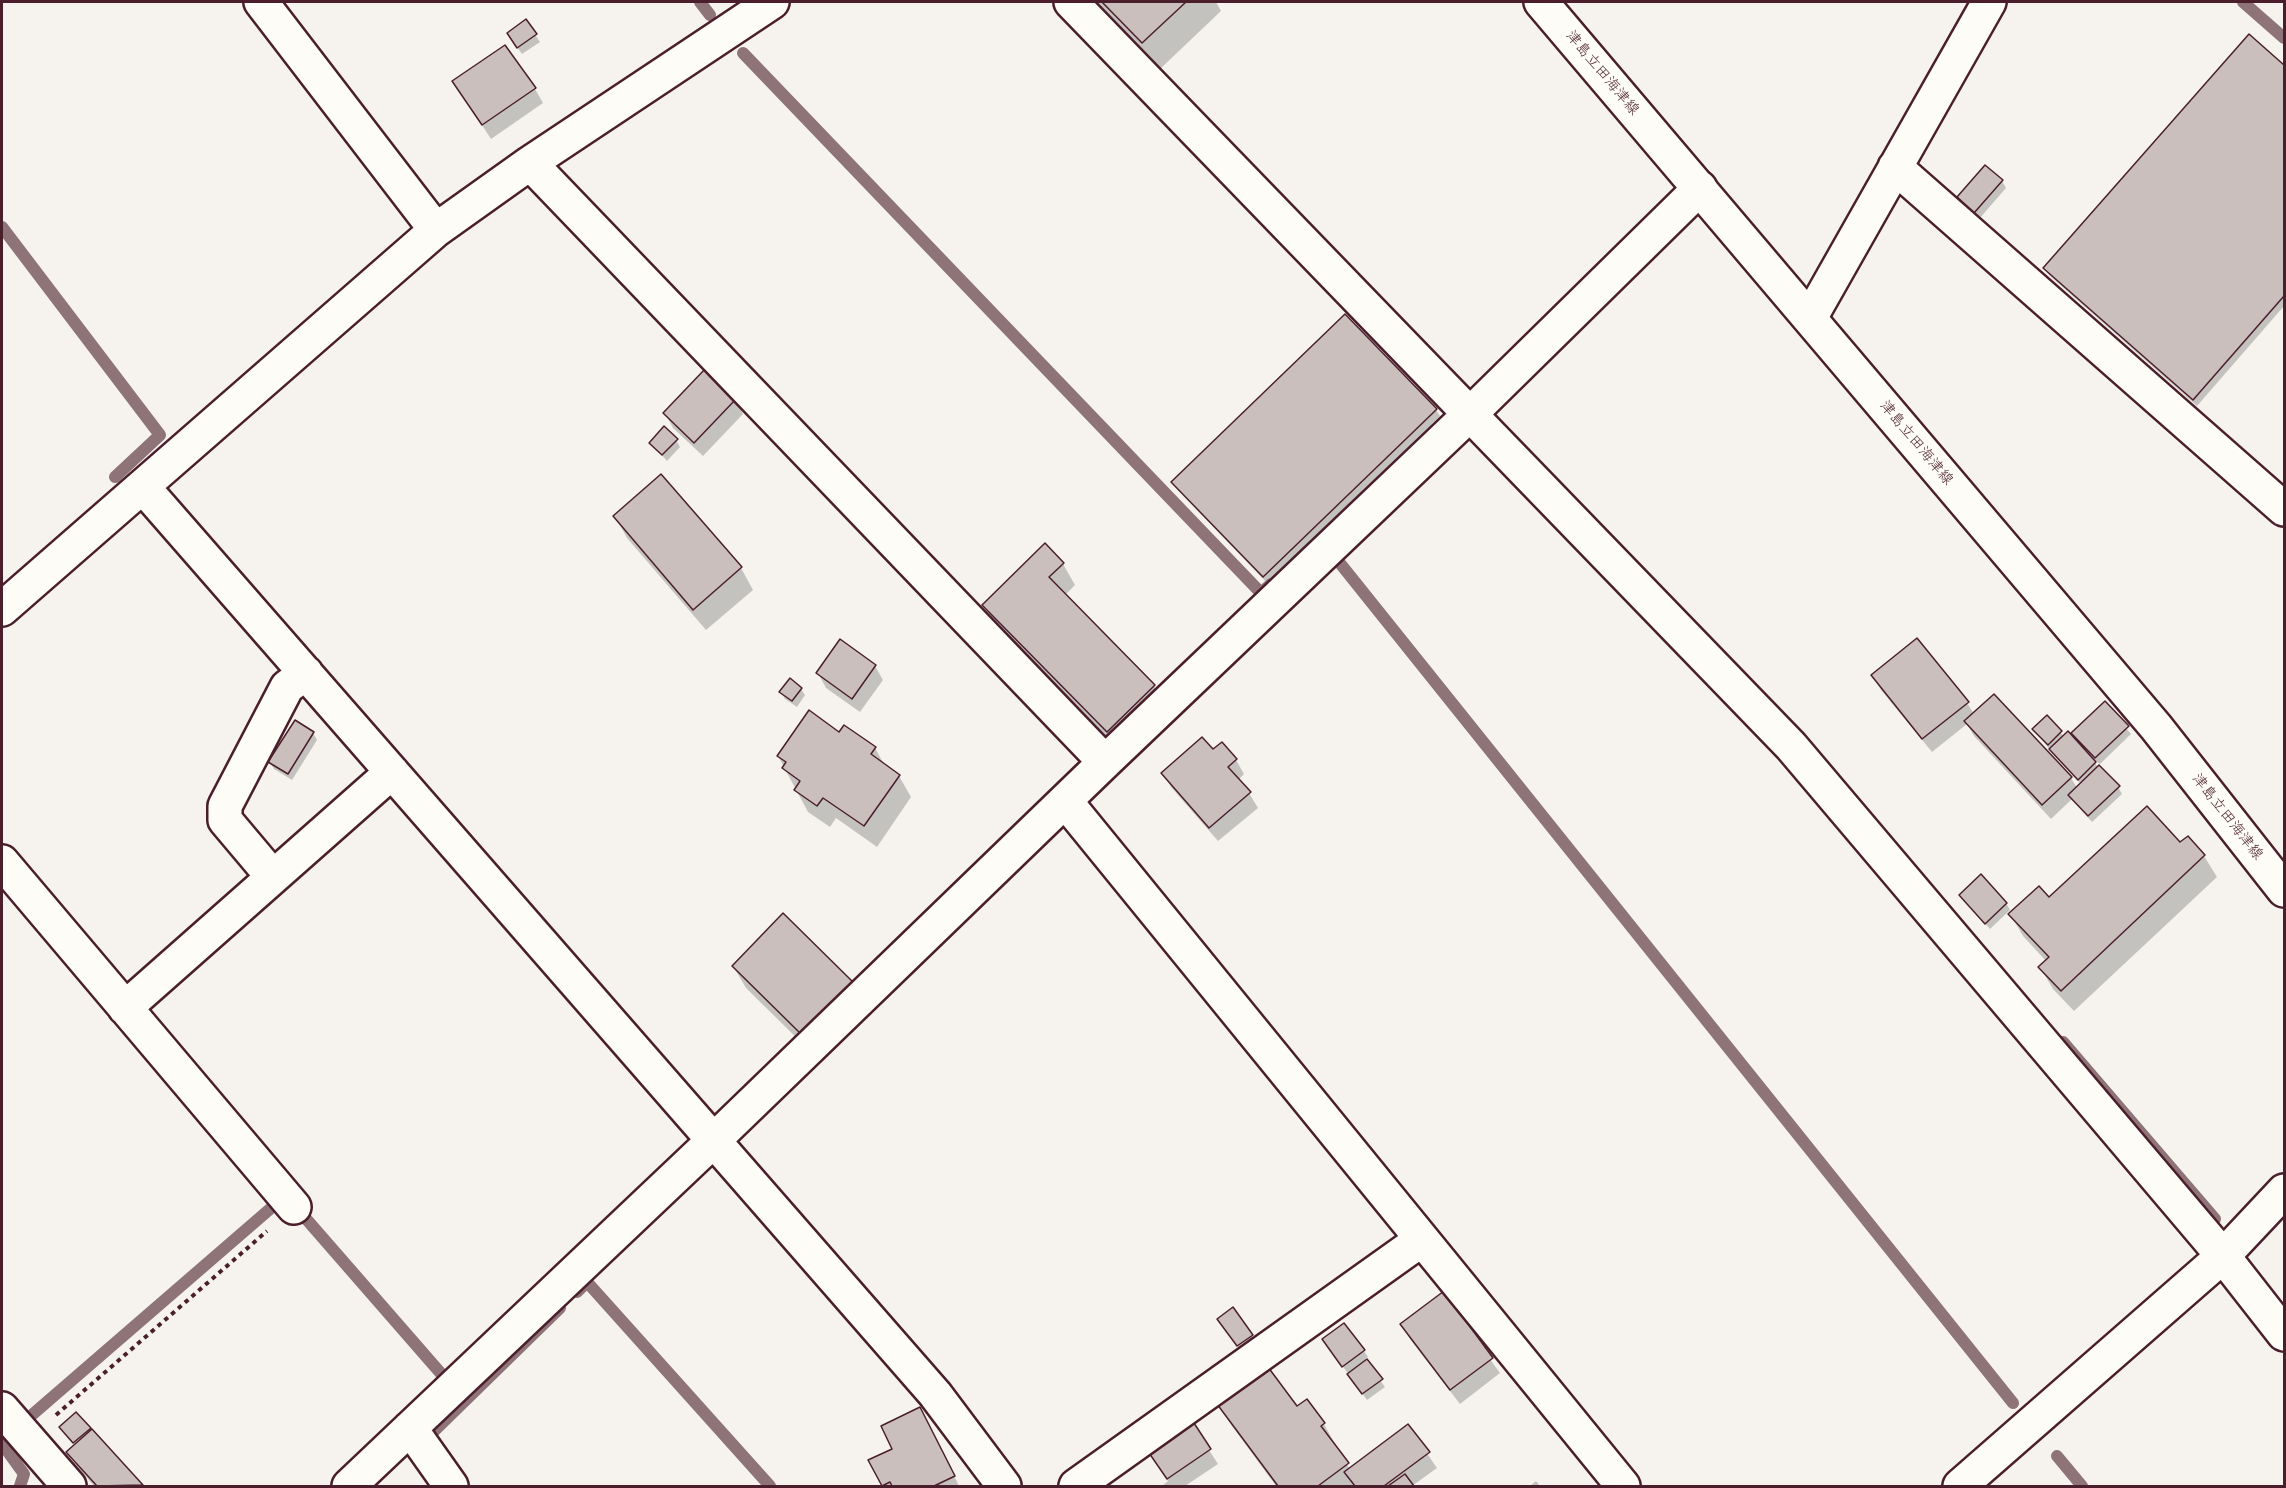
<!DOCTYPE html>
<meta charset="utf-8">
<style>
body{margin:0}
#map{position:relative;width:2286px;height:1488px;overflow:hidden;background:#f6f3ef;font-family:Pangolin,sans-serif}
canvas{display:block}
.frame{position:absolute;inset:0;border:3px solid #4a1f2b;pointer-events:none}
</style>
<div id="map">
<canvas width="2286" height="1488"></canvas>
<div class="frame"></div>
</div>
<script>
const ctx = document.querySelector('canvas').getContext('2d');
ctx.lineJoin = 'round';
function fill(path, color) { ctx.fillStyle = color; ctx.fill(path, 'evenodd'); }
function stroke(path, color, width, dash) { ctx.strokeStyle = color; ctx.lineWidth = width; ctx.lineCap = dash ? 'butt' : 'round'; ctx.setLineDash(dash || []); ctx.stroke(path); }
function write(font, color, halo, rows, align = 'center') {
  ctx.font = font + ' Pangolin,"Klee One",sans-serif'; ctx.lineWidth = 4.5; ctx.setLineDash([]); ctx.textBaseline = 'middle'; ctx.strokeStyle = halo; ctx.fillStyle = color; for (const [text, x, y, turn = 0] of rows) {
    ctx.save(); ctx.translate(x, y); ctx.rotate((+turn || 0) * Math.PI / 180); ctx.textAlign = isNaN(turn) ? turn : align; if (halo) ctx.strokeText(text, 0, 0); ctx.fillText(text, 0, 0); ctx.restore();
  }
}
const shadow = new Path2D(`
 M1093,2h123l5,9 -62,59z
 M526,21l14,21 -18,12 -10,-14z
 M2249,36l35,31v239l-87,100 -148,-131 -4,-7z
 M454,82l81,7 8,14 -52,36z
 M2002,181l4,7 -27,31 -16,-15 -4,-7z
 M735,400l8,14 -40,42 -30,-28 -8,-15z
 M1436,410l4,6 -173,167 -90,-94 -4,-7z
 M676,440l4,7 -13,14 -16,-18z
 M661,476l80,92 12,22 -47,40 -79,-92 -12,-22z
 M1063,564l12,21 -10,10 89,91 12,22 -46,44 -123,-125 -13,-22z
 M875,666l8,14 -23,32 -34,-24 -8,-15z
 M1873,676l94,27 7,11 97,64 6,10 4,-4 -26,-28 -21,-26 13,-13 18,21 40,-34 26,30 -31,30 -7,-5 5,9 20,19 4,7 -30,28 -20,-23 -21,20 -77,-83 -7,-12 -35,28 -51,-62z
 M801,689l4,6 -8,12 -12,-8 -4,-7z
 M313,733l4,7 -25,40 -18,-11 -4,-7z
 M840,734l35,14 10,18 14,10 12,21 -34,50 -41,-29 -6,9 -22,-15 -30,-56z
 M1213,751l23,9 8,14 -6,6 11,13 9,15 -40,33 -47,-54 -8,-14z
 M2180,844l24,12 13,21 -143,134 -21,-22 -13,-22 6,-6 -23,-25 -13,-22z
 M1960,895l46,8 4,7 -20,19z
 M783,916l33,141 -70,-69 -13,-22z
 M1443,1294l57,79 -40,31 -50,-65 -8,-15z
 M1222,1326l30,10 4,6 -14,10z
 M1328,1346l36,5 4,6 -3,2 20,28 -18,13z
 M1306,1401l18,23 12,22 -2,1 16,22 58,-43 29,42 -25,18h-136l-44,-60 -13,-21 78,4z
 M1191,1422l27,42 -33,22h-23l6,-5 -11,-16z
 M928,1423l31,63h-76l-13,-25 24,-11z
 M61,1427l29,2 52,57h-48l-17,-20 -9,-14 7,-6z
 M1536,1481l4,5h-10z`);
const stream = new Path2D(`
 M700,2l10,13
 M2243,2l41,36
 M743,53l518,540 10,-9
 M2,227l158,208 -45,42
 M1335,557l678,846
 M2063,1042l152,177
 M301,1213l143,164
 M577,1292l10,-10 183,204
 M33,1414l245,-212 -6,-6
 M430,1435l130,-127
 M3,1445l21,29 -4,12
 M2057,1456l25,30`);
const building = new Path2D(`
 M1102,2h84l-44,41z
 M526,19l11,15 -20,14 -10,-15z
 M2249,34l35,31v231l-91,104 -150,-132z
 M505,45l31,43 -54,37 -30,-44z
 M1985,165l18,15 -29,33 -17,-16z
 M1345,314l92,95 -174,168 -92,-95z
 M705,369l31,30 -42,44 -31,-30z
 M664,426l14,13 -16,16 -13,-12z
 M661,474l81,93 -49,43 -80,-94z
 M1045,543l19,20 -15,14 106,108 -48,47 -125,-127z
 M1917,638l52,64 -47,37 -51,-64z
 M840,639l36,26 -24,34 -36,-26z
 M790,678l12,10 -10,13 -13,-9z
 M1994,694l78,83 -30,28 -78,-84z
 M2105,701l24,25 -34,32 -24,-25z
 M809,710l30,22 5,-7 32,22 -5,7 29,21 -36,51 -41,-28 -6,8 -23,-16 6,-9 -18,-13 4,-6 -9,-6z
 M2047,715l15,16 -14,14 -16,-16z
 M295,720l19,12 -26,42 -20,-12z
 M2068,731l28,31 -18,18 -29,-31z
 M1202,737l11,12 9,-7 15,17 -9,8 23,25 -42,36 -48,-55z
 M2099,765l21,21 -32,30 -20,-21z
 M2147,806l33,36 8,-6 17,19 -144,136 -23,-24 11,-10 -41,-43 31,-28 10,11z
 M1981,874l26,29 -22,21 -26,-29z
 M783,913l72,71 -52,52 -71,-70z
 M1444,1291l49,67 -43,32 -50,-66z
 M1233,1307l20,28 -16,11 -20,-27z
 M1344,1323l21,27 -23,17 -20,-28z
 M1367,1359l16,20 -21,15 -15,-20z
 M1268,1367l29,39 10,-7 18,24 -4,3 28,37 -31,23h-40l-61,-82z
 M920,1407l35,69 -21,10h-42l-2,-4 -8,4 -14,-26 24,-11 -11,-23z
 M76,1412l15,16 -18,15 -14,-16z
 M1192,1420l19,29 -44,30 -20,-29z
 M1408,1424l22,28 -46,34h-29l-11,-14z
 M92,1429l51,56 -46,1 -31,-34z
 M1405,1474l9,12h-26z`);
const path = new Path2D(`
 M56,1415l211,-184`);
const minor = new Path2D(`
 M261,2l175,228
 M1071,2l720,744 432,510 61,78
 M530,163l575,599
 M1895,167l389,342
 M1810,318l179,-316
 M143,487l792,907 69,92
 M2,609l434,-379 94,-67 242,-161
 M1066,802l557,684
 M2,862l292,345
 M273,877l-48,-57v-14l62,-119 19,-14
 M125,1008l267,-236
 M2,1409l67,77
 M410,1428l41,58
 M349,1486l365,-346 391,-378 364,-347 231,-227
 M1076,1486l345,-246
 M1960,1486l263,-230 61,-65`);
const major = new Path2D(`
 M1541,2l615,725 128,163`);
const streetNames = [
 ["津島立田海津線",1602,73,50],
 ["津島立田海津線",1916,443,50],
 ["津島立田海津線",2227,817,52]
];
fill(shadow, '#0003');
stroke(stream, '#8e7378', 12);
fill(building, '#cbbfbe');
stroke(building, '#4a1f2b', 1.5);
stroke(minor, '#4a1f2b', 38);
stroke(major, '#4a1f2b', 38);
stroke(path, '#4a1f2b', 4, [4.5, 4.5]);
stroke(minor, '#fdfcf7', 33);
stroke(major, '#fdfcf7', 33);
write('15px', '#4a1f2b', '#fdfcf7', streetNames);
</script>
